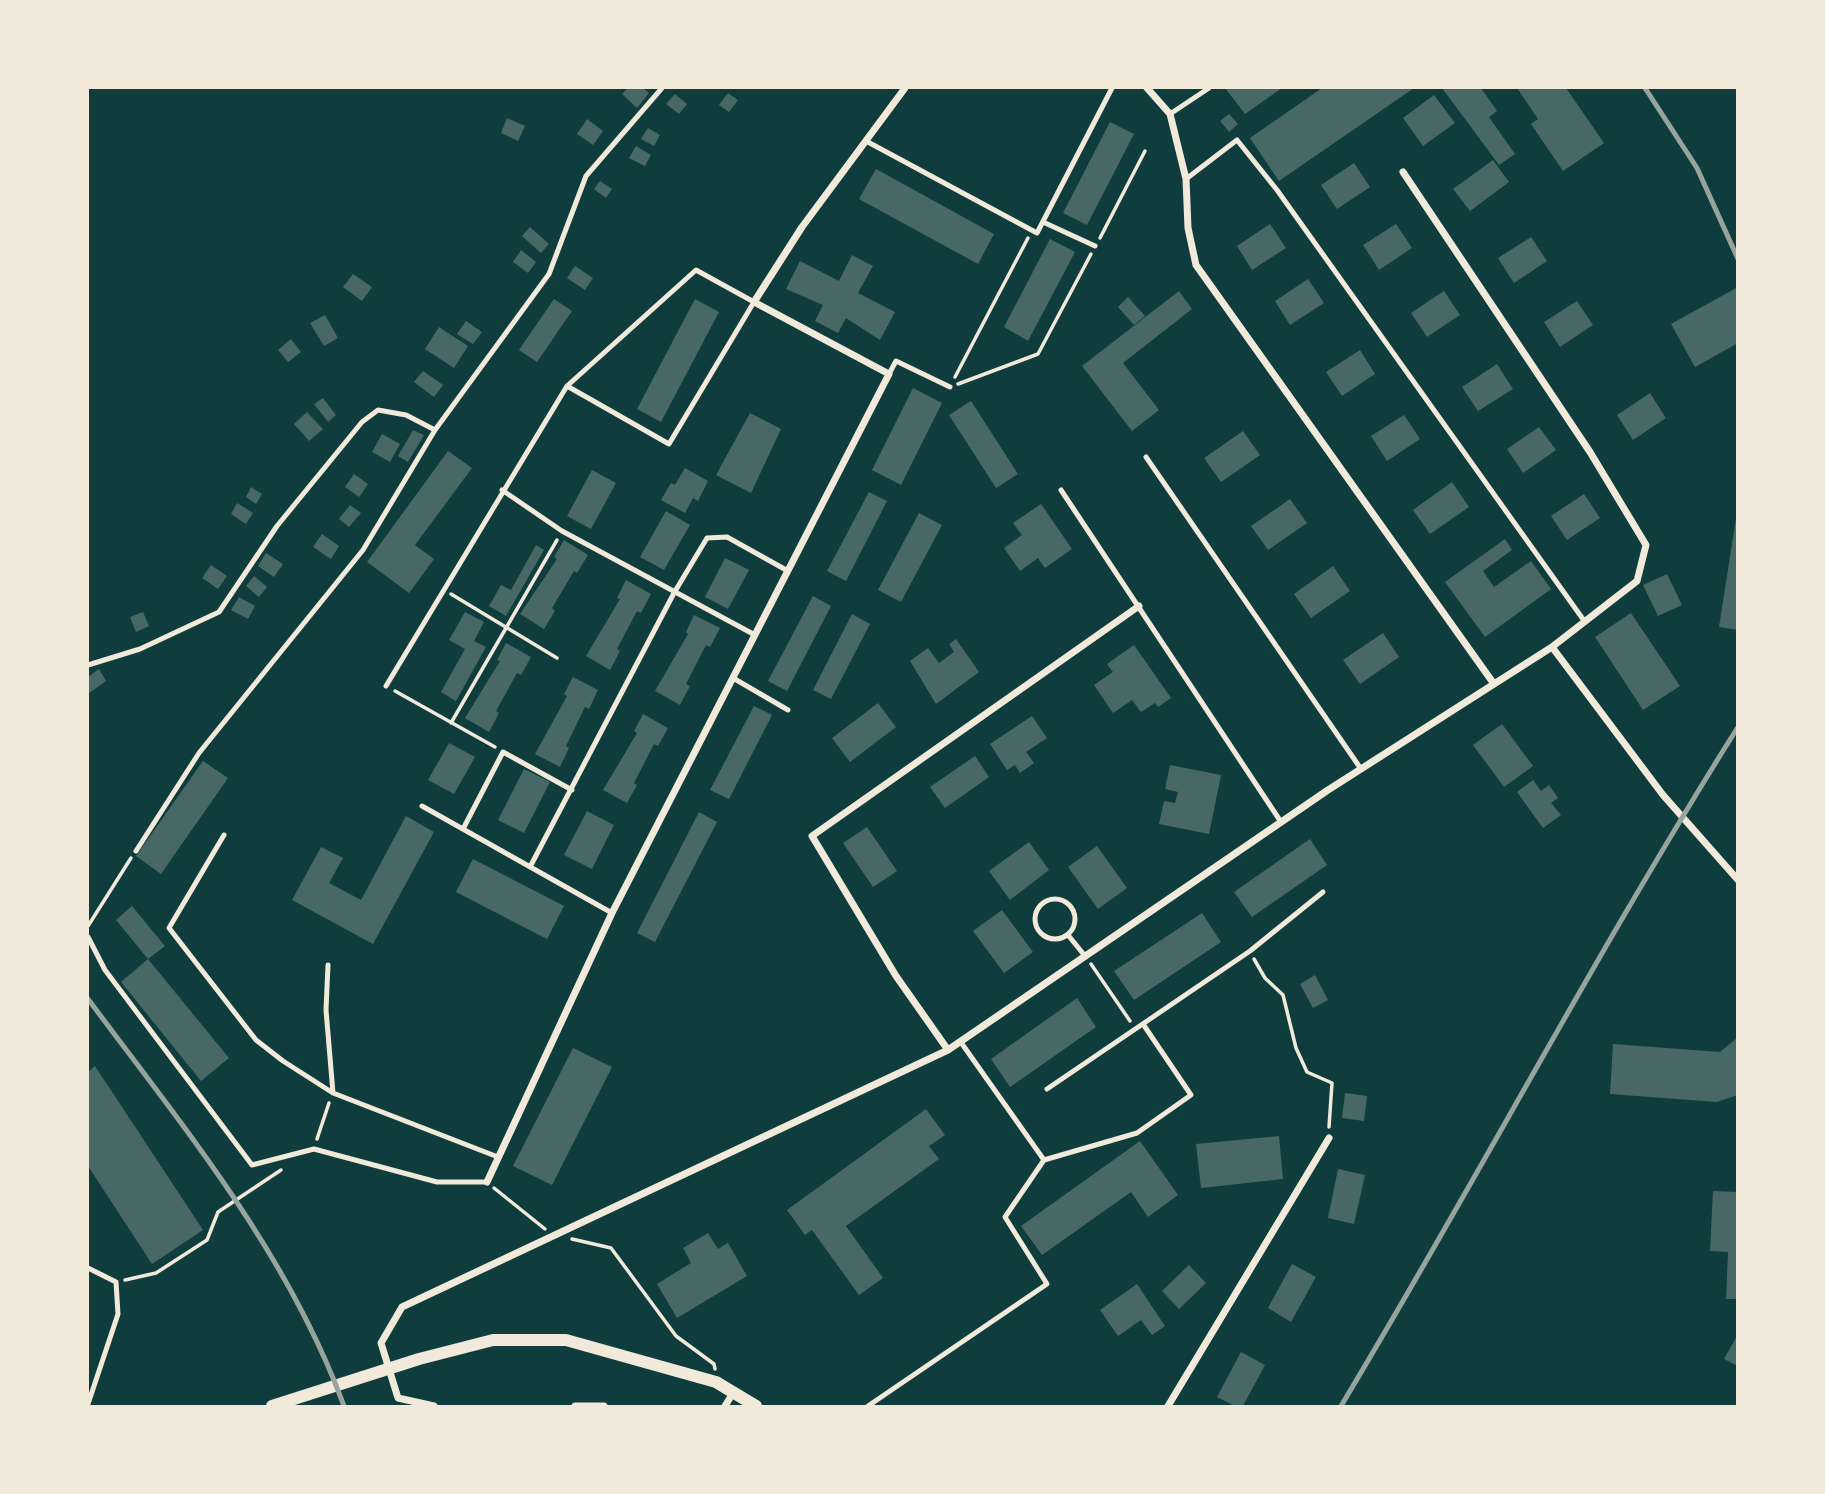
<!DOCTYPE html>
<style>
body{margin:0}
#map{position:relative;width:1825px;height:1494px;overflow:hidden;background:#0f3d3e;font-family:Lato,sans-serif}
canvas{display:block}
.frame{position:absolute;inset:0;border:89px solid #f1e9da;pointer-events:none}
</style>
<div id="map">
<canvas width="1825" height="1494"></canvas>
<div class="frame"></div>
</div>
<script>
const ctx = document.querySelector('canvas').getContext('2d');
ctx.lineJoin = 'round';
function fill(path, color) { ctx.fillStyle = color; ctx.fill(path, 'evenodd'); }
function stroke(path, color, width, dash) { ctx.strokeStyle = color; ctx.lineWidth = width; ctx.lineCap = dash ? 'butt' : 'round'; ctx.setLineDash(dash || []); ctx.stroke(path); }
const building = new Path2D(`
 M628,88h15l6,5 -12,15 -15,-14z
 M1225,88h57l-37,26z
 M1322,88h92l-135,93 -29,-43z
 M1442,88h39l16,23 -8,6 26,37 -16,11z
 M1517,88h49l38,55 -41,28 -32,-47 7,-5z
 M728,93l10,7 -9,12 -10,-7z
 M675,94l12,10 -8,10 -13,-10z
 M1434,95l21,28 -32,23 -20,-28z
 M1229,114l9,10 -9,8 -9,-11z
 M507,118l18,8 -7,15 -17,-8z
 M587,119l16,12 -10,14 -16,-11z
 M1110,122l24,12 -47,91 -24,-12z
 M648,128l12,7 -6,11 -13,-7z
 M636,146l15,9 -6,11 -16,-8z
 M1493,160l16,22 -39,29 -17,-22z
 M1354,163l16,24 -33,22 -16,-24z
 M876,169l118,65 -16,30 -119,-65z
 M600,181l12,8 -6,9 -12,-9z
 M1270,224l16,24 -34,22 -15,-24z
 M1396,224l16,24 -33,22 -16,-25z
 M530,227l19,17 -8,9 -19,-17z
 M1531,237l16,24 -33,22 -16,-25z
 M1050,239l25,13 -47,89 -24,-14z
 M521,250l15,12 -8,11 -15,-11z
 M852,255l21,11 -15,27 37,19 -15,28 -34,-22 -8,15 -23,-12 8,-16 -37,-16 14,-28 39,20z
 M575,266l18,12 -8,12 -18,-12z
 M353,274l19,13 -10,14 -19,-14z
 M1308,279l16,24 -34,22 -15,-24z
 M1738,287v56l-43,24 -24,-43z
 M1179,291l13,18 -69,54 36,47 -27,21 -50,-65z
 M1444,291l16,24 -33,22 -16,-24z
 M1128,297l17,19 -11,9 -16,-18z
 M554,299l18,12 -35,51 -18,-12z
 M695,299l24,13 -58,110 -24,-13z
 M1577,301l16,24 -33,22 -16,-25z
 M325,315l13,23 -14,8 -14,-23z
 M466,321l16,11 -9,12 -16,-10z
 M439,327l29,19 -14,22 -29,-19z
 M291,339l10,13 -13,10 -10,-12z
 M1360,350l15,24 -33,22 -16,-24z
 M1497,364l16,25 -35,22 -16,-24z
 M423,371l20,14 -9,12 -20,-15z
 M913,388l29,15 -41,82 -29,-15z
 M1650,393l16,25 -33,22 -16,-25z
 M323,398l13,17 -8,7 -14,-18z
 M971,401l47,73 -22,14 -47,-73z
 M307,412l16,17 -14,12 -15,-17z
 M750,413l31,16 -30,64 -35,-18z
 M1404,415l16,24 -33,22 -16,-25z
 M1539,427l17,23 -33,23 -16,-24z
 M413,430l11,5 -16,27 -10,-6z
 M1243,431l17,24 -39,27 -17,-24z
 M382,434l18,10 -10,18 -18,-10z
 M448,451l24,17 -57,77 19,14 -25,34 -42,-31z
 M685,468l23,13 -10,20 -5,-3 -8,15 -24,-13 10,-17 4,2z
 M592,470l24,13 -25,46 -24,-13z
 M354,474l14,10 -9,13 -14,-10z
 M1452,482l17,25 -39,27 -17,-24z
 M251,487l11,7 -6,10 -10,-7z
 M869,492l18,9 -41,80 -19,-10z
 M1584,494l16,24 -33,22 -16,-24z
 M1290,499l17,24 -39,27 -17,-24z
 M237,503l16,10 -7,11 -15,-10z
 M1041,504l31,45 -27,19 -7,-10 -18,13 -16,-23 18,-13 -9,-12z
 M350,505l11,8 -12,14 -10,-8z
 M666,511l24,14 -26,45 -24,-13z
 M919,513l23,12 -41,77 -23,-12z
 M1736,518h2v112l-19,-3z
 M322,534l17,12 -8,13 -18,-12z
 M1505,539l7,11 -29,21 11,16 37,-26 20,28 -66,48 -40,-55z
 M564,540l24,15 -11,18 -3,-2 -22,37 3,3 -11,18 -24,-15 37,-55 -3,-2z
 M536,545l8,5 -38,66 -17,-10 12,-21 10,5z
 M266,553l17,11 -9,13 -16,-11z
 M725,558l24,12 -21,39 -23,-12z
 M211,565l16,11 -9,13 -16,-11z
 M1333,566l17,25 -39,27 -17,-24z
 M1667,574l15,31 -24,11 -15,-31z
 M254,576l13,11 -8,10 -13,-11z
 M626,580l25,14 -10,19 -4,-2 -20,38 3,2 -10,19 -24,-14 34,-57 -3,-1z
 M813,596l18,10 -44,85 -19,-10z
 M239,597l16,9 -7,13 -17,-9z
 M143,612l6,14 -13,6 -6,-15z
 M465,612l19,10 -10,19 12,6 -30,54 -15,-9 24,-43 -16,-9z
 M1631,613l49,73 -37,24 -48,-73z
 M852,614l18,10 -39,75 -18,-9z
 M694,615l26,13 -10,19 -4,-2 -20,39 4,2 -10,19 -25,-14 33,-57 -2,-2z
 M1383,633l16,24 -39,27 -17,-24z
 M956,639l23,33 -43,32 -26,-43 18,-13 11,15 15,-11 -5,-8z
 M506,643l25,14 -10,18 -4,-2 -21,38 3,2 -10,19 -24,-14 35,-57 -3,-1z
 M1134,645l37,53 -13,9 -3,-4 -14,9 -9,-12 -19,13 -19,-28 19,-13 -6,-8z
 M99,669l7,12 -18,13v-17z
 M573,677l25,13 -9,19 -4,-2 -19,39 3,2 -9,19 -25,-13 32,-58 -3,-2z
 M878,703l18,24 -46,35 -18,-24z
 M754,706l18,9 -43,84 -19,-9z
 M643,714l25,14 -10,18 -4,-2 -20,39 3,2 -10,18 -24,-13 34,-57 -3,-2z
 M1032,716l15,22 -21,14 8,11 -14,10 -5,-8 -8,5 -17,-26z
 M1502,724l31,42 -29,21 -31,-42z
 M449,743l26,14 -21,37 -26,-14z
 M975,756l14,21 -44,31 -15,-21z
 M203,761l25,17 -67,96 -25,-18z
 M1170,765l51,10 -12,59 -50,-10 5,-23 11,2 3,-11 -13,-3z
 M524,769l26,13 -26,51 -26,-13z
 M1533,780l8,11 8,-6 9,13 -7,5 10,12 -18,13 -26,-36z
 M587,811l27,14 -22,44 -28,-14z
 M699,812l18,10 -62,120 -18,-9z
 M406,816l28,16 -61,112 -81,-44 29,-53 22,11 -14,25 32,17z
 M867,827l30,44 -24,16 -30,-44z
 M1310,839l17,26 -75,52 -18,-25z
 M1029,842l20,28 -39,30 -21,-29z
 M1097,846l30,42 -29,21 -30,-42z
 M473,859l91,47 -17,33 -91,-47z
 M132,906l33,40 -17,13 81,99 -28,23 -80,-99 27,-23 -32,-39z
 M1002,910l31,42 -29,21 -31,-42z
 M1202,913l19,29 -87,58 -20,-29z
 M1315,975l13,25 -15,8 -13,-24z
 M1077,998l19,29 -86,60 -19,-28z
 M1738,1037v58l-21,7 -107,-8 3,-50 107,8z
 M573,1048l39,19 -60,118 -39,-19z
 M95,1066l108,164 -51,34 -64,-98v-94z
 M1345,1093l22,3 -3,25 -22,-3z
 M926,1109l19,26 -16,11 10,13 -93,67 37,52 -24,17 -47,-65 -7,5 -18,-25z
 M1279,1136l4,43 -82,9 -5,-44z
 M1140,1141l38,54 -30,22 -17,-25 -89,63 -21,-29z
 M1338,1169l27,6 -11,49 -26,-6z
 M1713,1191l25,1v107h-12l2,-47 -18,-1z
 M708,1233l10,16 10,-6 19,33 -70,42 -20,-34 34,-21 -8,-15z
 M1292,1264l24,13 -25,45 -23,-14z
 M1189,1265l17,18 -27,26 -17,-18z
 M1137,1284l28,42 -13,9 -11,-15 -23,16 -18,-26z
 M1738,1334v32l-14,-7z
 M1241,1352l24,13 -22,41h-8l-18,-9z`);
const path = new Path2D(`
 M1100,238l45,-87
 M955,377l73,-139
 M958,384l80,-30 53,-100
 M451,594l106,64
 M395,691l100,56
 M451,723l106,-183
 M88,926l43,-68
 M1254,959l11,19 18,17 13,53 11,24 25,11 -3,44
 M1091,964l39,57
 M317,1139l12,-36
 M494,1188l51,41
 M572,1239l39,9 65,88 38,28 1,5
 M125,1280l31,-7 51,-33 11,-28 63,-42`);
const service = new Path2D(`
 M1170,114l39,-26
 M866,141l171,92 75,-145
 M1186,179l51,-39 40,50 308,432
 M1043,222l52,24
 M889,374l7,-13 54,26
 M1146,457l215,312
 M502,490l60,41 193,104
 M1061,490l220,332
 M88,665l52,-16 79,-37 58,-86 85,-104 16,-12 28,5 29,15 114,-156 37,-98 76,-88
 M733,678l55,32
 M386,686l181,-300 129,-116 58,32 -85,142 -102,-58
 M422,806l190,107
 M463,829l40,-77 69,38
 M224,835l-55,93 87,112 27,21 50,32 165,64
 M136,851l63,-98 164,-203 72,-120
 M530,867l144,-274 33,-55 20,-1 61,34
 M1035 919a20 20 0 1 1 40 0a20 20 0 1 1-40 0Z
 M1068,935l17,21
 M88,937l17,33 147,195 62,-16 123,33h50
 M328,965l-2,45 7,83
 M960,1041l84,119
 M1047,1089l203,-138 73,-59
 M88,1268l28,14 2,32 -30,90
 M868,1406l179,-122 -42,-67 39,-57 93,-27 54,-38 -48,-71`);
const minor = new Path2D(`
 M1147,88l23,26 16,65 2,49 8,37 298,419
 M1552,647l111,148 75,85
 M948,1050l-52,-74 -84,-140 327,-230
 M487,1182l125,-269 277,-539 -135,-72 48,-75 103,-139
 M434,1406l-36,-8 -17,-55 21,-36 546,-257 380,-260 224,-143 85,-66 9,-36 -56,-93 -187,-280
 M575,1406h29
 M725,1406l8,-13
 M1168,1406l161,-268`);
const tertiary = new Path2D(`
 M272,1406l147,-47 74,-19h73l150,42 40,24`);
const rail = new Path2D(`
 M1645,88l52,80 41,91
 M88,999c96,129 200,254 256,407
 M1341,1406c135,-224 257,-457 397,-679`);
fill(building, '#486865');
stroke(path, '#f1e9da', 3.5);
stroke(service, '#f1e9da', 5);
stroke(minor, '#f1e9da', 7);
stroke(tertiary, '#f1e9da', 12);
stroke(rail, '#97a49c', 5);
</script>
